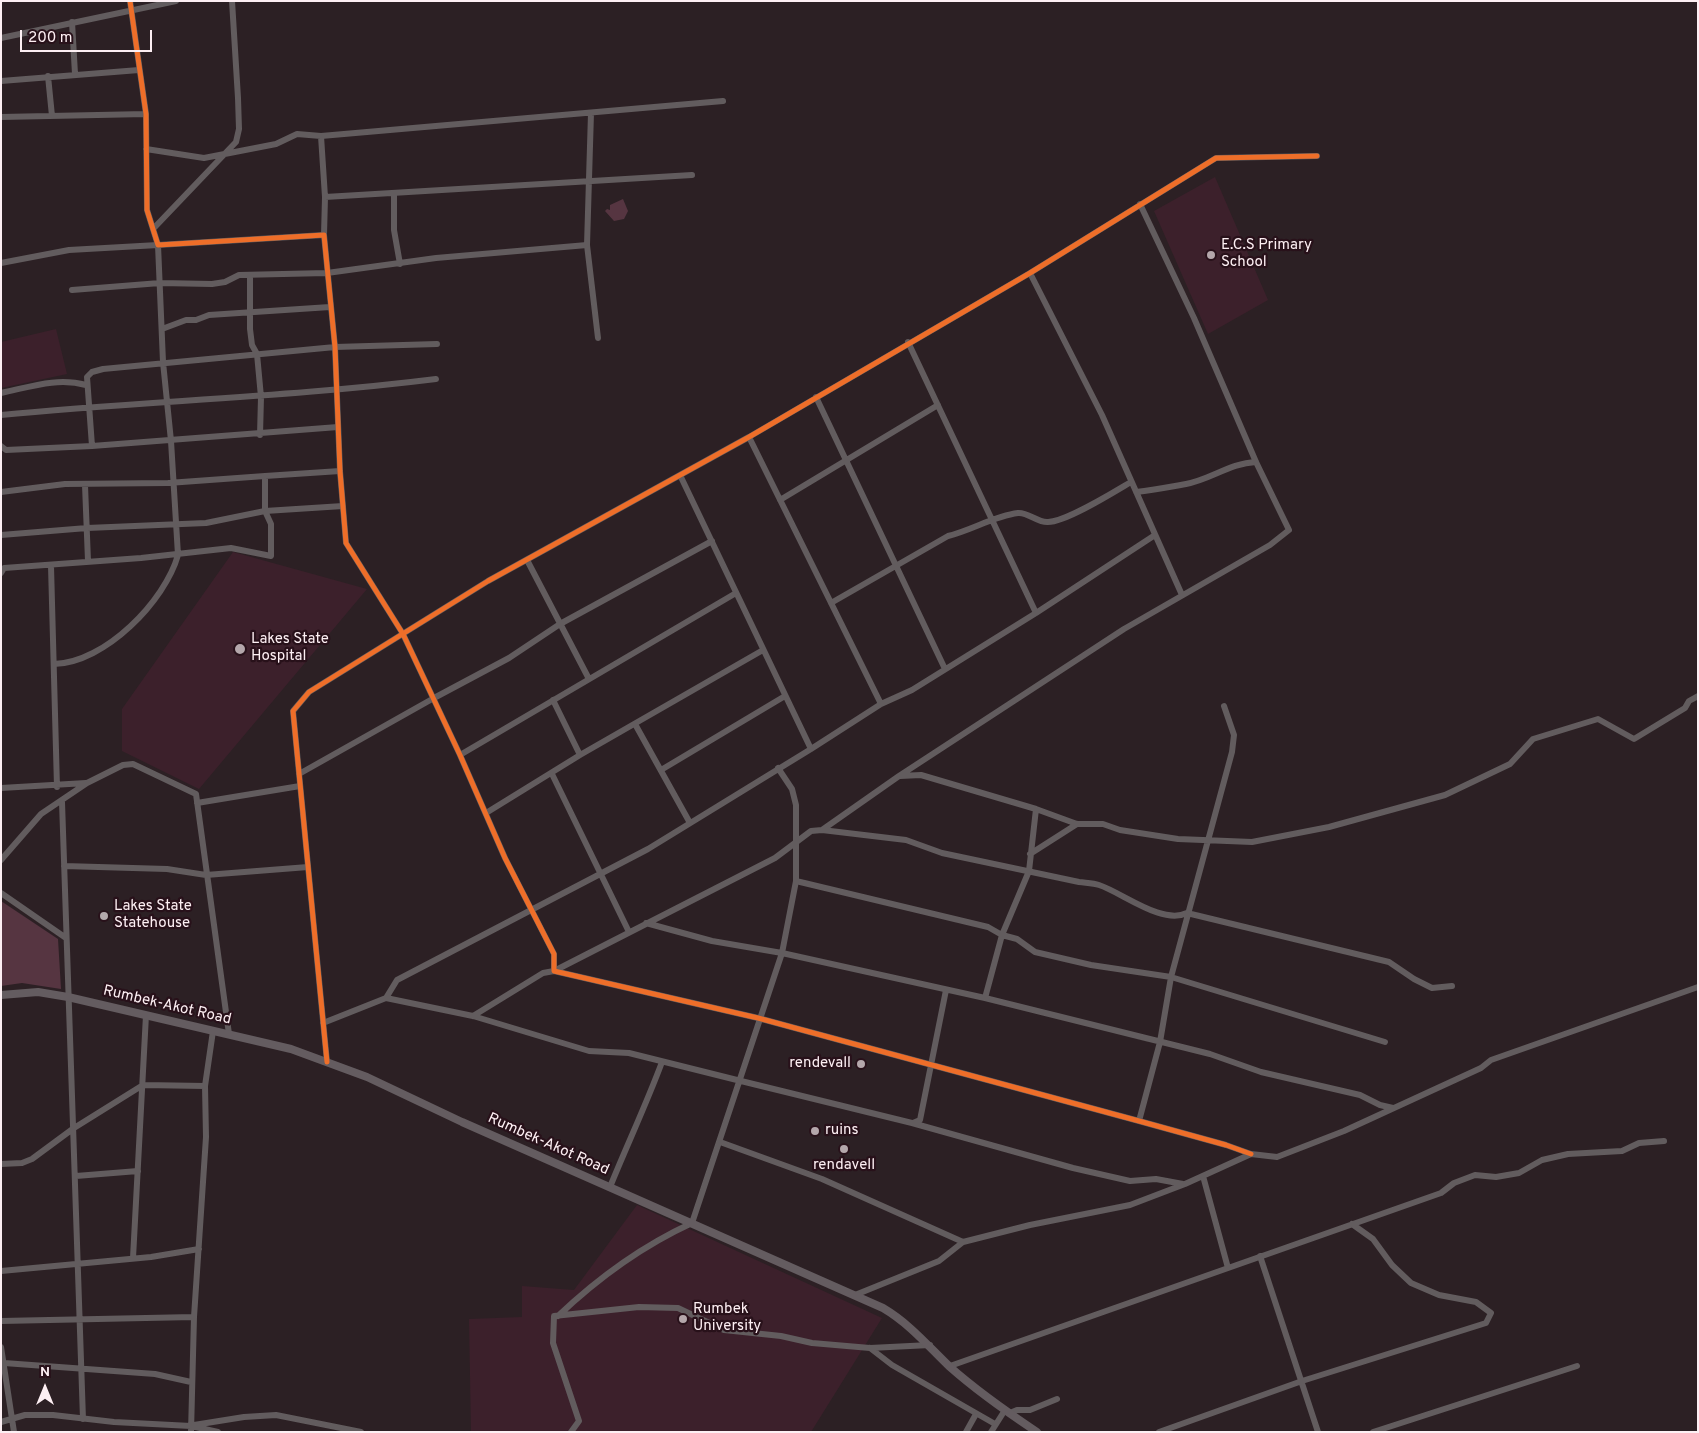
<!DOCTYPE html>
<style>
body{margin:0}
#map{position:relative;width:1699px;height:1433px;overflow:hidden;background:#2c2024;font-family:Overpass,sans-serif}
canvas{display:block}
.frame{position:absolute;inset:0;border:2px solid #fdeff3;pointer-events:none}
.north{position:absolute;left:20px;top:1363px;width:50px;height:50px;-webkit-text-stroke:4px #28111a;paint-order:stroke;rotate:0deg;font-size:14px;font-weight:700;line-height:20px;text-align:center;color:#fdeff3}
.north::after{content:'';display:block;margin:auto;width:18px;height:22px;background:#fdeff3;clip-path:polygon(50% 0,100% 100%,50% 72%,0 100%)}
.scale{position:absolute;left:20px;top:30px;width:132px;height:22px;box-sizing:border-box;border:2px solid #fdeff3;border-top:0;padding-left:6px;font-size:15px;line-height:18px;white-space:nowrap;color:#fdeff3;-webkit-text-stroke:4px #28111a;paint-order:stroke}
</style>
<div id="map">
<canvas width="1699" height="1433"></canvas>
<div class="frame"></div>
<div class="north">N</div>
<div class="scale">200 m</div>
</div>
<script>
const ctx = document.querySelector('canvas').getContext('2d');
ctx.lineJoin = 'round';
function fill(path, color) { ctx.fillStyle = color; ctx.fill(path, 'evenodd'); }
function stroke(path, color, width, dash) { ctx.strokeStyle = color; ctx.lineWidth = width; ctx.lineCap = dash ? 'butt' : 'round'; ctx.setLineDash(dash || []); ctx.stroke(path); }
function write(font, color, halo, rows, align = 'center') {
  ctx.font = font + ' Overpass,sans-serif'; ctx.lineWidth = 4.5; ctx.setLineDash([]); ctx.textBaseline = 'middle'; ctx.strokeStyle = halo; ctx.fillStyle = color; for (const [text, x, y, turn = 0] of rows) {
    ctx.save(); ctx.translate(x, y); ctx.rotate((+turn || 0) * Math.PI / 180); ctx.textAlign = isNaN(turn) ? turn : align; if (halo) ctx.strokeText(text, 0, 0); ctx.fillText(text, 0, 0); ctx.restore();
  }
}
const built = new Path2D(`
 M1215,177l53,123 -60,34 -54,-123z
 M56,329l11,45 -66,14v-46z
 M233,552l134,37 -168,200 -77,-38v-42z
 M637,1205l245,113 -71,114h-340l-2,-113 53,-2v-31l52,4z`);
const green = new Path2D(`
 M623,199l5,12 -4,8 -10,2 -9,-10 2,-2 3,1v-5z
 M1,901l57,38 3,50 -39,-6 -21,3z`);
const minor = new Path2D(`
 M130,1l16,113 1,96 11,35 166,-10 11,112 5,124 6,72 57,91 57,121 45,103 49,96v17l204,47 381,103 87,24 25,9
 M72,22l3,52
 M1,38l175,-37
 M48,76l4,40
 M1,81l138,-11
 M591,113l-4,132 11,93
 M1,117l145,-3
 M321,136l4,61 -1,38
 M146,149l58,9 72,-14 21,-10 24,2 402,-35
 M394,193v37l6,34
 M325,197l367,-22
 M153,229l83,-87 3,-13 -1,-31 -6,-97
 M1,263l68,-13 89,-5 5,117 8,79 7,114c-13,46 -73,108 -124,109
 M1030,273l72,142 80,180
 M250,276v53l2,16 5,9 4,43 -1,38
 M72,290l88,-7 52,1 13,-2 14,-7 88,-2 109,-15 151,-13
 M162,329l24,-9h10l13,-5 121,-8
 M908,342l128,271
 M1,393c29,-6 56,-16 85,-8
 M816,397l129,272
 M1,415c145,-14 291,-18 435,-36
 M749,437l132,267
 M1,446l5,4 86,-4 -5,-69 5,-5 11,-3 232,-22 102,-3
 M92,446l246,-19
 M680,475l131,274 70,-45 31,-14 124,-77 119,-78
 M85,485l3,76
 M1,492l64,-8 103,-1 97,-7
 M1136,492c17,-2 33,-5 50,-8 24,-4 44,-21 70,-22
 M780,500l158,-95
 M1,535l86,-7 119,-5 59,-12v-35l75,-5
 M527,560l62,119
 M51,566l6,221
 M1,573l3,-5 137,-10 90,-10 40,8v-32l-6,-13 78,-5
 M831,603l117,-67c24,-6 46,-20 70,-23 10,-1 20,10 30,9 18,0 66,-30 83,-40
 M553,700l27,55
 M635,724l55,99
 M460,755l276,-162
 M661,770l124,-74
 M299,774l135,-76 75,-40 51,-34 152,-83
 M552,774l77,158
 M900,776l21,-1 115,34 41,15h26l17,6 58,9 74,3 77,-15 116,-32 65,-31 23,-25 65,-20 36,20 51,-31 4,-7 9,-5
 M1,788l85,-5
 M62,802l21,617
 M197,803l103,-17
 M486,813l94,-58 183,-105
 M822,830l84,10 36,13 137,29c7,1 14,1 20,3 24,8 63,40 88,28l202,49 25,17 18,9 20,-2
 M1030,854l47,-30
 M1,860l40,-46 46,-31 36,-18 10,-1 63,30 33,240
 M64,866l103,3 39,6 102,-8
 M796,881l192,46 14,8 15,4 18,13 56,13 80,12 214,65
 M1,893l65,45
 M646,923l66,18 70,12 203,45 225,56 51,18 99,23 20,10 13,3
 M386,998l11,-18 251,-131 163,-100
 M985,998l17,-63 27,-64 7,-62
 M473,1016l70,-43 11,-2 221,-113 36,-27 11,-1 77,-54 225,-147 146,-84 19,-15 -33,-68 -62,-144 -54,-114
 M323,1023l63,-25 87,18 116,35 40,2 112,28 171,42 161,45 57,13 26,-2 27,5
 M327,1062l-34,-351 16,-19 179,-111 261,-144 281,-164 186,-115 101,-2
 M1139,1121l21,-79 11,-65 61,-225 2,-17 -10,-29
 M913,1123l7,-3 26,-130
 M720,1142l102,37 141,63
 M1,1164l21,-1 10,-4 42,-31 69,-43 62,1
 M76,1176l62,-5
 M1203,1176l25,92
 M610,1187c17,-42 36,-82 52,-125
 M1260,1256l58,176
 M133,1258l13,-243
 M1,1271l150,-14 48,-8
 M855,1295l84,-34 24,-19 67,-17 100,-20 55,-21 66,-30 26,3 67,-26 137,-63 10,-8 207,-73
 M558,1316c39,-37 84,-70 134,-93l90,-270 14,-72v-76l-4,-16 -14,-21
 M1,1321l193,-4
 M1,1347l13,85
 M870,1348l22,17 103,59
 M4,1363l151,11 36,8
 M950,1366l491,-173 13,-10 21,-8 21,2 23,-4 23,-13 26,-6 54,-3 17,-8 25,-2
 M1010,1413l7,-3h13l27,-11
 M1,1422l24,-7h28l61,7 77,4 27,6
 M194,1425l50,-8 32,-2 85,17
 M191,1432l3,-115 12,-180 -1,-51 8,-55
 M571,1432l8,-11 -26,-78 1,-27 85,-9 39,1 46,22 57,6 31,7 58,5 60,-3
 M966,1432l10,-18
 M991,1432l14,-22
 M1159,1432l143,-51 184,-58 5,-10 -15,-11 -37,-7 -28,-12 -19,-18 -19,-26 -21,-15
 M1373,1432l204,-66`);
const major = new Path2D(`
 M1,995l37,-3 30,5 223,52 76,28 95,45 421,186c27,16 45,38 67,59 27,24 57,45 87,65`);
const cycleway = new Path2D(`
 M130,1l16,113 1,96 11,35 166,-10 11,112 5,124 6,72 57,91 57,121 45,103 49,96v17l204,47 381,103 87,24 25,9
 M327,1062l-34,-351 16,-19 179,-111 261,-144 281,-164 186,-115 101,-2`);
const markers = [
 [1211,255,5,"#b4a7ab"],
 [240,649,6,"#b4a7ab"],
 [104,916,5,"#b4a7ab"],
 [861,1064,5,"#b4a7ab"],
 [815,1131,5,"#b4a7ab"],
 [844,1149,5,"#b4a7ab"],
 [683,1319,5,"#b4a7ab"]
];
const poiNames = [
 ["E.C.S Primary",1221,246],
 ["School",1221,263],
 ["Lakes State",251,640],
 ["Hospital",251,657],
 ["Lakes State",114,907],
 ["Statehouse",114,924],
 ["rendevall",851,1064,"right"],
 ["ruins",825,1131],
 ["rendavell",844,1166,"center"],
 ["Rumbek",693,1310],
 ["University",693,1327]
];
const streetNames = [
 ["Rumbek-Akot Road",167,1006,13],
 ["Rumbek-Akot Road",548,1145,24]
];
fill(built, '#3c202b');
fill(green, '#563541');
stroke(minor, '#625c5e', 6);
stroke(major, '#645c60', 8);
stroke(cycleway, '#ee6e29', 5);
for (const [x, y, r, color] of markers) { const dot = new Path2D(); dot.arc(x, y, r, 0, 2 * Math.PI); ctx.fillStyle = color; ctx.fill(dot); stroke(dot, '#28111a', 2); }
write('15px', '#fdeff3', '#28111a', poiNames, 'left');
write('15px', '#fdeff3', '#28111a', streetNames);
</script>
